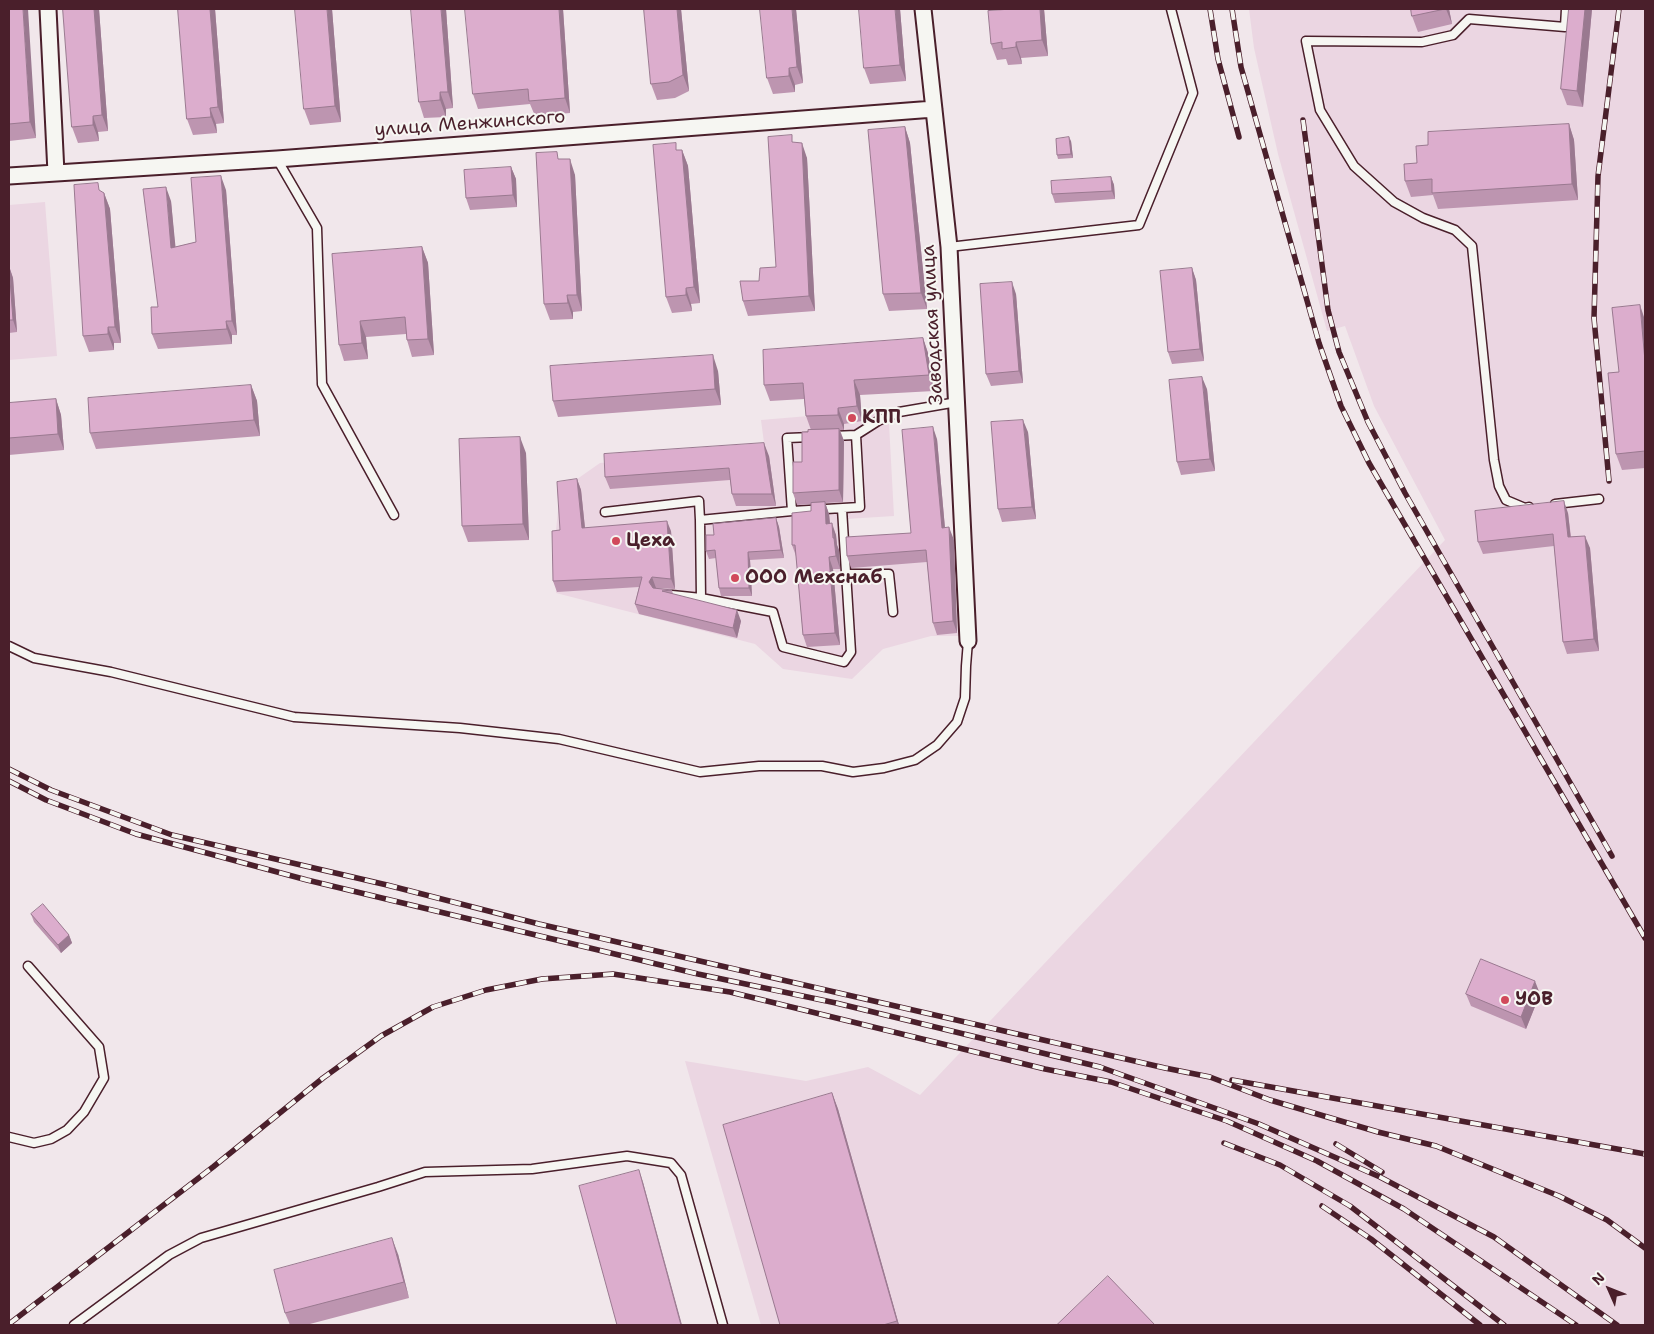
<!DOCTYPE html>
<meta charset="utf-8">
<style>
body{margin:0}
#map{position:relative;width:1654px;height:1334px;overflow:hidden;background:#f1e7eb;font-family:"Shantell Sans",sans-serif}
canvas{display:block}
.frame{position:absolute;inset:0;border:10px solid #4a1f2b;pointer-events:none}
.north{position:absolute;left:1584px;top:1264px;width:50px;height:50px;-webkit-text-stroke:4px #f6f6f2;paint-order:stroke;rotate:314deg;font-size:14px;font-weight:700;line-height:20px;text-align:center;color:#4a1f2b}
.north::after{content:'';display:block;margin:auto;width:18px;height:22px;background:#4a1f2b;clip-path:polygon(50% 0,100% 100%,50% 72%,0 100%)}
</style>
<div id="map">
<canvas width="1654" height="1334"></canvas>
<div class="frame"></div>
<div class="north">N</div>
</div>
<script>
const ctx = document.querySelector('canvas').getContext('2d');
ctx.lineJoin = 'round';
function fill(path, color) { ctx.fillStyle = color; ctx.fill(path, 'evenodd'); }
function stroke(path, color, width, dash) { ctx.strokeStyle = color; ctx.lineWidth = width; ctx.lineCap = dash ? 'butt' : 'round'; ctx.setLineDash(dash || []); ctx.stroke(path); }
function write(font, color, halo, rows, align = 'center') {
  ctx.font = font + ' "Shantell Sans",sans-serif'; ctx.lineWidth = 4; ctx.setLineDash([]); ctx.textBaseline = 'middle'; ctx.strokeStyle = halo; ctx.fillStyle = color; for (const [text, x, y, turn = 0] of rows) {
    ctx.save(); ctx.translate(x, y); ctx.rotate((+turn || 0) * Math.PI / 180); ctx.textAlign = isNaN(turn) ? turn : align; if (halo) ctx.strokeText(text, 0, 0); ctx.fillText(text, 0, 0); ctx.restore();
  }
}
const built = new Path2D(`
 M1249,9h396v1316h-884l-76,-264 121,20 62,-14 52,28 525,-555 -71,-134 -29,-80 -18,5 -49,-177 -24,-106z
 M45,202l12,154 -48,4v-155z
 M880,410l9,14 5,92 -48,3 1,29 107,-9 5,97h-28l-48,13 -31,30 -69,-10 -28,-25 -199,-51 -1,-53 5,-49 40,-28 165,-13 -4,-30z`);
const service = new Path2D(`
 M277,159l40,69 5,156 72,131
 M949,247l190,-22 54,-132 -22,-84
 M833,436l23,-1 22,-14 21,-9 58,-10
 M812,437l-25,1 5,73 68,-4 -4,-72
 M1555,504l44,-5
 M1529,507l-4,1 -19,-8 -7,-14 -5,-26 -22,-214 -17,-16 -32,-12 -29,-16 -40,-36 -34,-56 -14,-69 116,1 31,-7 16,-16 96,8 1,-18
 M605,512l94,-11 1,19 92,-9
 M846,574h43l4,38
 M672,595l29,3 -1,-78
 M701,598l72,14 10,35 61,15 7,-10 -9,-143
 M9,646l25,12 77,14 183,45 166,11 99,11 141,33 59,-6h63l31,6 31,-4 31,-8 22,-15 20,-23 8,-24 1,-32 2,-25
 M9,1137l25,6 17,-4 16,-9 17,-18 20,-34 -5,-31 -71,-81
 M74,1325l95,-70 32,-17 177,-51 47,-15 107,-3 95,-13 44,7 10,12 42,150`);
const minor = new Path2D(`
 M48,9l8,164
 M923,9l26,238 19,394
 M9,176l268,-17 657,-50`);
const rail = new Path2D(`
 M1210,9l8,50 21,78
 M1232,9l9,58 78,276 22,63 28,57 276,475
 M1303,120l25,190 11,42 29,70 37,71 207,363
 M1609,481l-15,-163 4,-142 21,-167
 M9,769l42,21 121,45 215,50 152,39 626,144 45,9 60,23 108,32 58,14 123,50 48,24 38,28
 M9,781l37,19 90,34 171,46 391,94 138,29 264,64 159,57 121,53 114,60 123,88
 M1232,1080l413,74
 M1224,1143l56,22 70,41 154,119
 M1336,1144l46,28
 M1322,1206l49,33 109,86
 M9,1324l204,-157 110,-89 58,-42 52,-29 53,-17 56,-11 71,-5 117,18 315,77 66,13 116,39 90,40 87,48 172,116`);
const wall = new Path2D(`
 M9,9l27,129 -27,3z
 M63,9h36l9,122 -10,1 1,9 -21,2 -6,-16z
 M178,9h37l9,114 -8,1 1,9 -24,2 -6,-16z
 M332,9l9,113 -31,3 -6,-16z
 M446,9l7,99 -7,1v8l-22,1 -5,-16z
 M563,9l7,104 -35,3 -5,-12 -52,5 -5,-15z
 M644,9h37l8,82 -14,7 -18,2 -6,-16z
 M796,9l7,74 -8,2v7l-22,2 -6,-16z
 M900,9l6,72 -36,3 -6,-16z
 M1044,9l4,47 -27,2 1,6 -14,1 -2,-6 -9,1 -6,-16z
 M1411,9h38l3,15 -34,8 -6,-16z
 M1569,9h23l-9,98 -16,-2 -6,-16z
 M1569,124l5,16 4,60 -140,9 -5,-14 -22,2 -6,-16 23,-36z
 M905,127l5,16 17,166 -38,2 -6,-17z
 M1071,141l2,17 -15,1 -1,-4z
 M794,142l13,16 8,153 -67,5 -5,-15 16,-20 17,-14z
 M678,150h4l6,16 12,137 -9,1 1,7 -20,2 -6,-16z
 M560,159l15,16 7,136 -9,1v7l-23,1 -6,-16z
 M511,167l5,12 1,28 -47,3 -4,-12z
 M1111,177l3,8 1,14 -60,4 -3,-9z
 M226,190l11,145h-5v9l-74,5 -6,-15 6,-27 13,-106 4,46 21,-5z
 M101,192l3,1 6,16 11,134h-7v7l-25,2 -6,-16z
 M422,247l6,16 6,92 -22,2 -5,-17 -1,-6 -40,3 2,22 -24,2 -5,-16z
 M9,266l4,12 4,54 -8,1z
 M1192,268l4,12 8,81 -32,3 -4,-12z
 M1016,294l7,89 -32,3 -5,-12z
 M1645,320v148l-23,2 -6,-16 3,-82z
 M923,338l5,15 6,38 -74,4 2,26 -18,3v6h-4l4,11 -1,61 -18,1 4,11 1,9 6,12 1,10 2,5 1,19h-7l7,76 -33,2 -4,-12 -7,-79 -4,-11 19,-34v-7l-14,1 -4,-12 9,-31 6,-30 3,-2 -5,-14 -2,-17 -34,2 -6,-16z
 M718,371l3,34 -163,12 -5,-16z
 M251,385l6,16 3,35 -164,13 -6,-16z
 M1207,389l8,82 -34,4 -4,-13z
 M56,399l5,16 3,35 -55,5v-52z
 M1028,432l8,87 -34,3 -4,-13z
 M937,439l8,89 9,12 3,93 -20,2 -4,-12 -6,-61 -76,6 -4,-12 64,-23z
 M526,453l3,87 -61,2 -6,-16z
 M769,456l7,50h-40l-4,-12 -2,-14 -120,9 -5,-12z
 M577,479l4,11 4,38 86,3 4,58 -19,-1 16,2 1,4 68,27 -4,17 -98,-24 -4,-10 4,-17 -82,5 -4,-11 7,-51z
 M1568,513l3,24 19,11 9,103 -32,3 -4,-12 -9,-96 -71,8 -5,-12z
 M776,518l3,9 5,31 -34,2 2,36h-31l-2,-8 -3,-30 -7,1 -3,-8 8,-16z
 M31,914l38,21 3,8 -11,10 -27,-31z
 M1466,994h74l-14,35 -55,-23z
 M832,1093l6,16 61,216h-119z
 M398,1254l11,44 -103,27h-16l-5,-12z`);
const shadedWall = new Path2D(`
 M23,9h5l8,129 -6,-16z
 M94,9h5l9,122 -6,-16z
 M210,9h5l9,114 -6,-16z
 M327,9h5l9,113 -6,-16z
 M441,9h5l7,99 -5,-16z
 M559,9h4l7,104 -5,-15z
 M677,9h4l8,82 -6,-16z
 M792,9h4l7,74 -6,-16z
 M895,9h5l6,72 -6,-16z
 M1040,9h4l4,47 -6,-16z
 M1446,9h3l3,15z
 M1585,9h7l-9,98 -6,-16z
 M1016,42l5,16 1,6 -6,-17z
 M789,68l6,17v7l-6,-16z
 M440,92l6,17v8l-6,-17z
 M210,108l6,16 1,9 -6,-16z
 M93,116l5,16 1,9 -6,-16z
 M1569,124l5,16 4,60 -6,-16z
 M905,127l5,16 17,166 -6,-16z
 M1069,137l2,4 2,17 -2,-4z
 M802,143l5,15 8,153 -6,-15z
 M682,150l6,16 12,137 -6,-16z
 M570,159l5,16 7,136 -5,-16z
 M511,167l5,12 1,28 -4,-12z
 M221,176l5,14 11,145 -5,-14z
 M1111,177l3,8 1,14 -3,-8z
 M166,187l5,14 6,61 -6,-14z
 M104,193l6,16 11,134 -6,-16z
 M422,247l6,16 6,92 -6,-16z
 M9,266l4,12 4,54 -4,-12z
 M1192,268l4,12 8,81 -4,-12z
 M1012,282l4,12 7,89 -4,-12z
 M686,288l5,16 1,7 -6,-16z
 M567,295l6,17v7l-5,-16z
 M1640,305l5,15v41z
 M226,321l6,14v9l-5,-15z
 M360,321l6,16 2,22 -6,-16z
 M108,327l6,16v7l-6,-16z
 M923,338l5,15 6,38 -5,-16z
 M713,355l5,16 3,34 -6,-16z
 M1202,377l5,12 8,82 -5,-12z
 M854,380l6,15 2,26 -5,-15z
 M251,385l6,16 3,35 -6,-16z
 M56,399l5,16 3,35 -6,-16z
 M838,408l6,16v6l-6,-15z
 M1023,420l5,12 8,87 -4,-12z
 M933,427l4,12 9,101 -4,-12z
 M839,429l5,12 -1,61 -4,-12z
 M520,437l6,16 3,87 -6,-16z
 M764,443l5,13 7,50 -4,-12z
 M577,479l4,11 5,48 -4,-10z
 M1564,501l4,12 4,37 -4,-13z
 M825,502l4,12 2,22 -5,-12z
 M776,518l3,9 5,31 -3,-8z
 M667,521l4,10 4,58 -4,-10z
 M832,523l4,12 1,10 2,5 1,19 -4,-13z
 M949,527l5,13 3,93 -4,-12z
 M1585,536l5,12 9,103 -5,-12z
 M748,552l2,8 2,36 -3,-8z
 M829,557l4,12 7,76 -5,-12z
 M652,577l4,11 -4,5 -3,-11z
 M737,610l4,11 -4,17 -4,-10z
 M69,935l3,8 -11,10 -3,-8z
 M1535,981l5,13 -14,35 -5,-12z
 M832,1093l6,16 61,216h-1l-1,-4z
 M639,1170l4,12 39,143h-1z
 M392,1238l6,16 11,44 -5,-16z`);
const building = new Path2D(`
 M9,9h14l7,113 -21,2z
 M63,9h31l8,106 -9,1v9l-21,2z
 M178,9h32l8,98 -8,1 1,9 -24,2z
 M295,9h32l8,97 -31,3z
 M411,9h30l7,83h-8v8l-21,2z
 M465,9h94l6,89 -36,3 -1,-12 -55,5z
 M644,9h33l6,66 -14,7 -18,2z
 M760,9h32l5,58 -8,1v8l-22,2z
 M859,9h36l5,56 -36,3z
 M1012,9h28l2,31 -26,2v5l-14,2v-7l-11,2 -3,-33z
 M1411,9h34l-33,7z
 M1569,9h16l-8,82 -16,-2z
 M1569,124l3,60 -140,9v-14l-27,2 -1,-17 13,-1 -1,-17 12,-1v-13z
 M905,127l16,166 -38,1 -15,-164z
 M792,135v7l10,1 7,153 -66,5 -3,-20h19l1,-13 16,-1 -8,-130z
 M1069,137l2,17 -14,1 -1,-16z
 M676,143v7h6l12,137 -8,1v7l-20,2 -13,-152z
 M557,152l1,7h12l7,136h-10l1,8 -24,1 -8,-151z
 M511,167l2,28 -47,3 -2,-28z
 M221,176l11,145h-6l1,8 -75,5 -1,-27h7l-15,-118 23,-2 5,61 25,-6 -5,-64z
 M1111,177l1,14 -60,3 -1,-13z
 M98,183l1,7 5,3 11,134h-7v7l-25,2 -9,-151z
 M422,247l6,92 -21,1 -2,-23 -45,4 2,22 -23,2 -7,-91z
 M9,266l4,54h-4z
 M1192,268l8,81 -32,3 -8,-81z
 M1012,282l7,89 -33,3 -6,-90z
 M1640,305l5,56v90l-29,3 -8,-81 11,-1 -7,-64z
 M923,338l6,37 -75,5 3,26 -19,2v7l-32,1 -3,-33 -39,2 -1,-35z
 M713,355l2,34 -162,12 -3,-35z
 M1202,377l8,82 -33,3 -8,-82z
 M251,385l3,35 -164,13 -2,-35z
 M56,399l2,35 -49,4v-35z
 M1023,420l9,87 -34,2 -7,-87z
 M933,427l9,101 7,-1 4,94 -20,2 -7,-73 -79,6 -1,-19 65,-4 -9,-103z
 M839,429v61l-46,3v-31h9v-30h6v-2z
 M520,437l3,87 -61,2 -3,-87z
 M764,443l8,51h-40l-3,-26 -124,9 -1,-23z
 M577,479l5,49 85,-7 4,58 -19,-2 -3,5 4,6 19,2 -10,1 75,19 -4,18 -98,-24 7,-27 -89,4 -1,-50 8,-1 -3,-48z
 M1564,501l4,36 17,-1 9,103 -31,3 -10,-108 -75,8 -3,-31z
 M825,502l1,22 6,-1 1,15h1l2,18 -7,1 6,76 -32,2 -8,-90h-3v-32l19,-2v-8z
 M776,518l5,32 -33,2 1,36h-30l-4,-38 -9,1v-16h8l-1,-11z
 M43,904l26,31 -11,10 -27,-31z
 M1481,959l54,22 -14,36 -55,-23z
 M832,1093l65,228 -14,4h-103l-57,-200z
 M639,1170l42,155h-64l-38,-139z
 M392,1238l12,44 -119,31 -11,-43z
 M1108,1276l47,49h-98z`);
const markers = [
 [852,418,5,"#d1495b"],
 [616,541,5,"#d1495b"],
 [735,578,5,"#d1495b"],
 [1505,1000,5,"#d1495b"]
];
const streetNames = [
 ["улица Менжинского",470,124,-4],
 ["Заводская улица",933,325,-93]
];
const poiNames = [
 ["КПП",862,418],
 ["Цеха",626,541],
 ["ООО Мехснаб",745,578],
 ["УОВ",1515,1000]
];
fill(built, '#ebd6e2');
stroke(service, '#4a1f2b', 11);
stroke(minor, '#4a1f2b', 19);
stroke(service, '#f6f6f2', 8);
stroke(minor, '#f6f6f2', 15);
stroke(rail, '#4a1f2b', 5.5);
stroke(rail, '#f6f6f2', 4, [11]);
fill(wall, '#bd95b0');
fill(shadedWall, '#9a7990');
fill(building, '#dcadcd');
stroke(building, '#9a7990', 1);
for (const [x, y, r, color] of markers) { const dot = new Path2D(); dot.arc(x, y, r, 0, 2 * Math.PI); ctx.fillStyle = color; ctx.fill(dot); stroke(dot, '#f6f6f2', 2); }
write('19px', '#4a1f2b', '#f6f6f2', streetNames);
write('bold 19px', '#4a1f2b', '#f6f6f2', poiNames, 'left');
</script>
